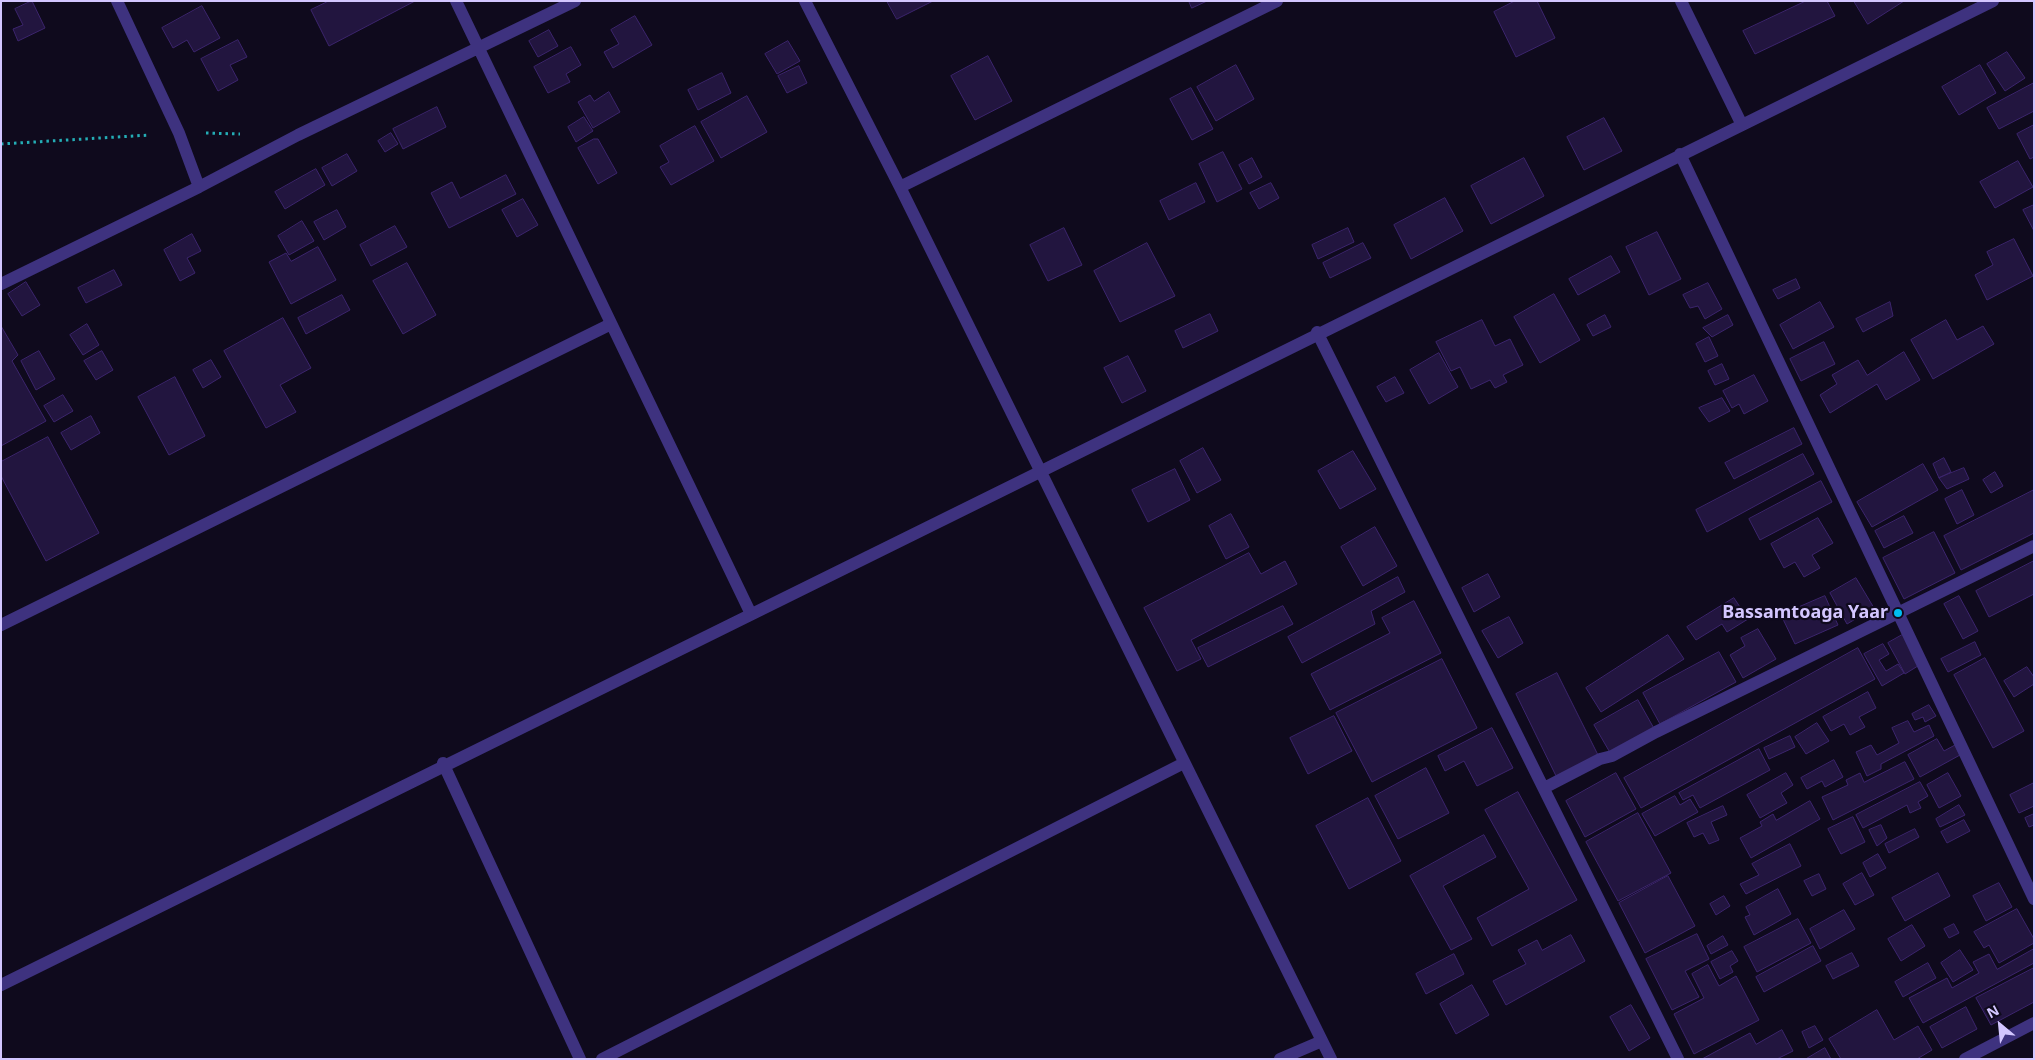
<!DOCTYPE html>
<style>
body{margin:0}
#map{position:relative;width:2035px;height:1060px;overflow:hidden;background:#0f0a1d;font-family:"Noto Sans",sans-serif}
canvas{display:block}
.frame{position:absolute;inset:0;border:2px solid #d3c6ff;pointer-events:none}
.north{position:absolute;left:1975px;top:1000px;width:50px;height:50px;-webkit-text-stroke:4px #0f0a1d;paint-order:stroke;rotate:332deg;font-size:14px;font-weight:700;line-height:20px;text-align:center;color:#d3c6ff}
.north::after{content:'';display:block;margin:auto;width:18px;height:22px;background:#d3c6ff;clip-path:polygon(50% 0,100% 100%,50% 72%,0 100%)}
</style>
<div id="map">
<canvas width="2035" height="1060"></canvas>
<div class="frame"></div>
<div class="north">N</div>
</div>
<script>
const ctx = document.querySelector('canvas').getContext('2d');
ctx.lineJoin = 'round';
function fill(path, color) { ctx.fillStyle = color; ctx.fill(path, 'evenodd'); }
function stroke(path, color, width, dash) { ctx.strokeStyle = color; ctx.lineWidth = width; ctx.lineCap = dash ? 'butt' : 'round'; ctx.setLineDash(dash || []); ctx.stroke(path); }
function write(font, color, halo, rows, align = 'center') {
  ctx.font = font + ' "Noto Sans",sans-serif'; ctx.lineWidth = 4.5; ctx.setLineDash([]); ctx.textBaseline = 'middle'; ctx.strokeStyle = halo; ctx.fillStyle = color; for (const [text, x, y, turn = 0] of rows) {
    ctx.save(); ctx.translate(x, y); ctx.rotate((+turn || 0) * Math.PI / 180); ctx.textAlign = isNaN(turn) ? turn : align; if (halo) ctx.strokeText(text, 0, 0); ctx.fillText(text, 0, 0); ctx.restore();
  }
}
const building = new Path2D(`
 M32,1l13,27 -27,13 -5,-12 10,-4 -8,-16z
 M329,1h86l-86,45 -18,-36z
 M887,1h46l-36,18z
 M1189,1h18l-15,7z
 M1515,1h22l18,37 -39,19 -22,-45z
 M1806,1h21l8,15 -80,38 -12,-23z
 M1854,1h50l-36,23z
 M202,6l18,32 -26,14 -7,-12 -14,8 -11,-20z
 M635,16l17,29 -39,23 -9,-16 15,-8 -8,-14z
 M549,30l9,16 -20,11 -9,-16z
 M238,40l9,17 -17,8 8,15 -20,11 -17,-32z
 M788,41l12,20 -23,13 -12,-20z
 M571,47l10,18 -15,9 4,8 -22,11 -14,-26z
 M2007,52l18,26 -20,13 -18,-27z
 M988,56l24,45 -37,19 -24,-44z
 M1236,65l18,34 -38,22 -19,-34z
 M1980,65l16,28 -37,22 -17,-28z
 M799,66l8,17 -20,10 -9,-17z
 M722,73l9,20 -33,17 -10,-20z
 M2034,83v28l-35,18 -12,-21z
 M1191,88l22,41 -21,11 -22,-41z
 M609,92l11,20 -27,16 -15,-26 12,-7 4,6z
 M747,96l20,36 -46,26 -20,-36z
 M437,107l9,20 -43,22 -10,-20z
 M584,117l9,14 -17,11 -8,-15z
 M1604,118l18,33 -38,19 -17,-33z
 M2034,125v32l-4,2 -13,-25z
 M695,126l19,35 -43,24 -11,-18 9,-5 -9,-16z
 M391,133l7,11 -13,8 -7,-11z
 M594,139h4l19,34 -19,11 -20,-36z
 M1223,152l19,37 -25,13 -18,-38z
 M347,154l10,17 -25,15 -10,-18z
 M1252,158l10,19 -13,7 -10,-19z
 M1524,158l20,38 -53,28 -20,-38z
 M2018,161l15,26 -38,21 -15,-26z
 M316,169l9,16 -40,24 -10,-17z
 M506,175l10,19 -67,34 -18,-35 21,-11 8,16z
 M1196,183l9,19 -36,18 -9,-19z
 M1271,183l8,15 -20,11 -9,-16z
 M1445,198l18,33 -52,28 -17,-34z
 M523,199l15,26 -21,12 -15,-27z
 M2034,205v26l-11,-21z
 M337,210l9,17 -22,13 -10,-18z
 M302,221l12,20 -25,14 -11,-19z
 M395,226l12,21 -36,19 -11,-21z
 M1064,228l18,37 -34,16 -18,-36z
 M1348,228l6,14 -36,17 -6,-14z
 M1657,232l24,47 -32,16 -23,-48z
 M192,234l9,17 -14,7 8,15 -15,8 -16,-31z
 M2014,239l19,37 -46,24 -12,-25 18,-10 -6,-13z
 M1147,243l28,53 -55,26 -26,-51z
 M1363,243l8,15 -41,20 -7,-15z
 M318,247l18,33 -45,24 -22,-42 17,-9 5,8z
 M1611,256l9,16 -42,23 -9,-16z
 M407,263l29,52 -33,19 -30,-53z
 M114,270l8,15 -36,18 -8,-15z
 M1796,279l4,9 -22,11 -5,-9z
 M26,282l14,23 -18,11 -14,-22z
 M1708,283l14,26 -17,10 -7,-13 -8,2 -7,-13z
 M1554,294l26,46 -40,23 -26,-46z
 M342,295l8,15 -44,24 -8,-16z
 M1820,302l14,25 -41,22 -13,-24z
 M1890,302l3,14 -30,16 -7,-13z
 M1210,314l8,17 -35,17 -8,-17z
 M1605,315l6,12 -18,9 -6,-11z
 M1728,315l5,10 -21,12 -9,-9z
 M283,318l28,50 -31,17 16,27 -30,16 -42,-77z
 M1482,320l13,26 15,-7 13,26 -20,10 4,7 -12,6 -5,-8 -19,9 -11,-22 -9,4 -15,-29z
 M1946,320l11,20 26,-14 11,18 -61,35 -22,-39z
 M87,324l12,21 -16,10 -13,-20z
 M1,326l17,29 -6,6 34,60 -45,25z
 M1709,337l9,19 -13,6 -9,-18z
 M1824,342l11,22 -34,17 -11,-22z
 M39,351l16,28 -19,11 -15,-29z
 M102,351l11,19 -17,10 -12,-19z
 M1904,352l16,28 -34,20 -9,-16 -47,29 -10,-18 17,-11 -5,-9 26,-15 9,15z
 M1439,353l19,34 -29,17 -19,-34z
 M1128,356l18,35 -24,12 -18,-35z
 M211,360l10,17 -18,11 -10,-18z
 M1722,364l7,15 -14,6 -7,-14z
 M1754,375l14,26 -24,13 -5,-10 -7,4 -9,-17z
 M175,377l30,59 -36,19 -31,-58z
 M1395,377l9,16 -18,9 -9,-15z
 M63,395l10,16 -19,11 -10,-16z
 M1722,398l8,13 -21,11 -10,-14z
 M91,416l9,17 -29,17 -10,-17z
 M1794,428l8,16 -68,35 -9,-16z
 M48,437l51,96 -53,28 -45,-85v-14z
 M1203,448l18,32 -24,13 -17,-32z
 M1353,451l23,38 -36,20 -22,-38z
 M1803,454l11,20 -107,58 -11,-22z
 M1944,458l7,14 -12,6 -6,-14z
 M1923,464l15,26 -66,37 -15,-25z
 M1964,468l5,11 -22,10 -8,-11z
 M1175,469l15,31 -42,22 -16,-32z
 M1995,472l8,14 -12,7 -8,-13z
 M1821,481l11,21 -72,38 -11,-21z
 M1962,490l12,25 -17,9 -12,-25z
 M2034,490v43l-73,37 -17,-34z
 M1231,514l18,33 -23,12 -17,-33z
 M1904,516l9,17 -29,15 -9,-17z
 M1818,518l15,25 -21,12 8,13 -16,9 -9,-15 -11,6 -13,-24z
 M1375,527l22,39 -34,20 -22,-39z
 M1934,532l21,41 -51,26 -21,-41z
 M1249,553l12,21 24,-13 12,23 -106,56 10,19 -24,12 -33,-63z
 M2034,561v33l-45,23 -13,-26z
 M1488,574l12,23 -26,15 -12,-24z
 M1398,577l7,15 -34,19 4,13 -73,39 -14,-26z
 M1856,578l18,30 -27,16 -17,-31z
 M1825,596l13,29 -43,19 -14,-29z
 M1959,596l19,35 -15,8 -19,-35z
 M1734,598l14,21 -21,13 -5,-8 -26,16 -9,-13z
 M1414,601l27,52 -111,57 -19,-36 79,-41 -8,-15z
 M1283,606l10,18 -85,43 -10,-19z
 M1509,617l14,26 -25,15 -16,-27z
 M1758,629l18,30 -33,19 -13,-23 15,-9 -4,-8z
 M1904,634l17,30 -16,10 -17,-31z
 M1668,635l16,24 -83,53 -15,-24z
 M1975,642l6,13 -33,17 -7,-13z
 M1883,644l6,10 -10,6 7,11 12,-7 6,9 -22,13 -18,-32z
 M1858,648l17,31 -234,129 -17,-30z
 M1719,652l17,30 -76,42 -17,-31z
 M1985,658l39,73 -31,17 -39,-73z
 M1442,659l35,69 -105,54 -36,-69z
 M2027,667l7,10v7l-20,13 -10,-16z
 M1557,673l43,86 -42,21 -42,-86z
 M1868,692l8,16 -17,9 6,10 -15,8 -6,-11 -13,7 -8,-14z
 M1638,700l18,32 -44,24 -18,-31z
 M1929,705l7,11 -11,6 -2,-5 -8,3 -3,-6z
 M1334,716l18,35 -44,23 -18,-36z
 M1908,721l6,11 15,-7 5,11 -53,28v5l-14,7 -11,-24 15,-7 6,10 22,-12 -7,-15z
 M1817,723l12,18 -23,13 -11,-17z
 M1492,728l21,40 -36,18 -13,-25 -19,10 -7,-15z
 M1790,736l5,11 -26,12 -5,-11z
 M1937,739l7,12 11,-6 5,10 -40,22 -12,-22z
 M1759,749l11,21 -70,38 -7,-13 -10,5 -4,-7z
 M1834,760l9,17 -18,10 -3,-6 -15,8 -6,-11z
 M1905,762l9,17 -81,41 -11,-23 26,-12 -2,-5 14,-7 4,9z
 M1426,768l23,45 -51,26 -23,-43z
 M1616,773l20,36 -51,28 -19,-36z
 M1786,773l7,12 -12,8 6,10 -27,15 -13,-23z
 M1948,773l13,23 -22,12 -12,-23z
 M1920,782l8,14 -10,6 3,6 -11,5 -3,-8 -44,23 -7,-13z
 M2034,783v23l-15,7 -9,-18z
 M1518,792l59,108 -85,46 -15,-28 52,-29 -44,-79z
 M1675,796l5,9 10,-6 8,13 -43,24 -13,-22z
 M1368,798l33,63 -52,28 -33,-63z
 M1810,801l10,18 -69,39 -11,-20 22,-12 -2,-4 13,-8 3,6z
 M1959,805l6,10 -25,12 -4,-8z
 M1723,806l4,9 -16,7 8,18 -10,4 -6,-11 -9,4 -7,-14z
 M1638,813l33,60 -53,28 -32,-59z
 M2034,814v11l-5,2 -4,-9z
 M1853,817l12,25 -24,12 -13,-25z
 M1964,820l6,11 -23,12 -6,-11z
 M1881,825l6,13 -10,8 -8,-16z
 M1915,829l4,8 -30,16 -4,-9z
 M1484,835l12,22 -53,29 29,53 -21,11 -41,-74z
 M1790,844l11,22 -55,28 -6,-10 19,-9 -7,-11z
 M1878,854l8,14 -16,9 -7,-14z
 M1862,873l12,22 -19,10 -12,-21z
 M1938,873l12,23 -45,25 -13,-23z
 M1819,874l7,15 -14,7 -8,-15z
 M1668,876l27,50 -50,27 -26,-50z
 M1999,883l13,24 -26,14 -13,-25z
 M1778,889l13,25 -37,21 -9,-18 5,-2 -4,-8z
 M1724,896l6,10 -14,9 -6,-11z
 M2017,909l17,30v4l-35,20 -10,-18 -5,3 -10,-16z
 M1844,910l11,19 -35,20 -10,-20z
 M1798,919l13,24 -54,29 -13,-25z
 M1954,924l5,9 -10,5 -5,-9z
 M1912,925l13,21 -24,15 -13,-22z
 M1697,934l12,25 -24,12 14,26 -27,13 -26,-51z
 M1571,935l14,26 -79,44 -13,-24 33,-17 -8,-14 19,-10 5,10z
 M1723,936l5,9 -17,9 -4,-8z
 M1813,946l8,15 -57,31 -8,-15z
 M2034,949v14l-111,60 -14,-25 38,-20 5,10 27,-15 -6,-11 16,-8 8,15z
 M1960,950l13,20 -20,12 -12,-19z
 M1732,951l6,10 -8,5 3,6 -13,7 -9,-17z
 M1852,953l7,13 -26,13 -7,-13z
 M1454,954l10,20 -38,20 -10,-20z
 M1928,963l8,15 -33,19 -8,-15z
 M1708,965l11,21 17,-10 23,44 -65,34 -20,-40 30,-16 -12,-24z
 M2034,968v34l-43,23 -15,-27z
 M1472,985l17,30 -33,19 -16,-30z
 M1631,1005l19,33 -21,13 -19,-34z
 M1966,1007l11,22 -35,19 -12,-21z
 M1877,1010l17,30 24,-14 14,24 -15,9h-76l-12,-20z
 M1815,1026l8,14 -14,8 -7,-16z
 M1782,1030l11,21 -16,8h-75l48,-26 6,11z
 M1825,1048l6,11h-25z`);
const path = new Path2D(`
 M206,133l34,1
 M1,144l149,-9`);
const street = new Path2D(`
 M117,1l62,132 20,54
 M456,1l294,611
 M805,1l95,186 431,872
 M1681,1l60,122
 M1680,154l354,745
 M900,187l377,-186
 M1,284l198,-97 99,-52 277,-134
 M1317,332l361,727
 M1,625l610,-301
 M443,763l137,296
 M1544,788l56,-29 12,-3 44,-24 378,-186
 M1,985c662,-333 1326,-661 1992,-984
 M602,1059l582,-296
 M1280,1059l42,-18
 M1965,1059l69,-36`);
const markers = [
 [1898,613,5,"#00bdf1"]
];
const poiNames = [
 ["Bassamtoaga Yaar",1888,613]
];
fill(building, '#22153f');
stroke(building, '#3c256d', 1);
stroke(path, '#24adb5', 3, [2.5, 4]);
stroke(street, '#3e327f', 12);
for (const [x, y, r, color] of markers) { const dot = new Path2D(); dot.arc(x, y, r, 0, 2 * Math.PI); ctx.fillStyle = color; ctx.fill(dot); stroke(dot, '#0f0a1d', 2); }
write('bold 18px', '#d3c6ff', '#0f0a1d', poiNames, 'right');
</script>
